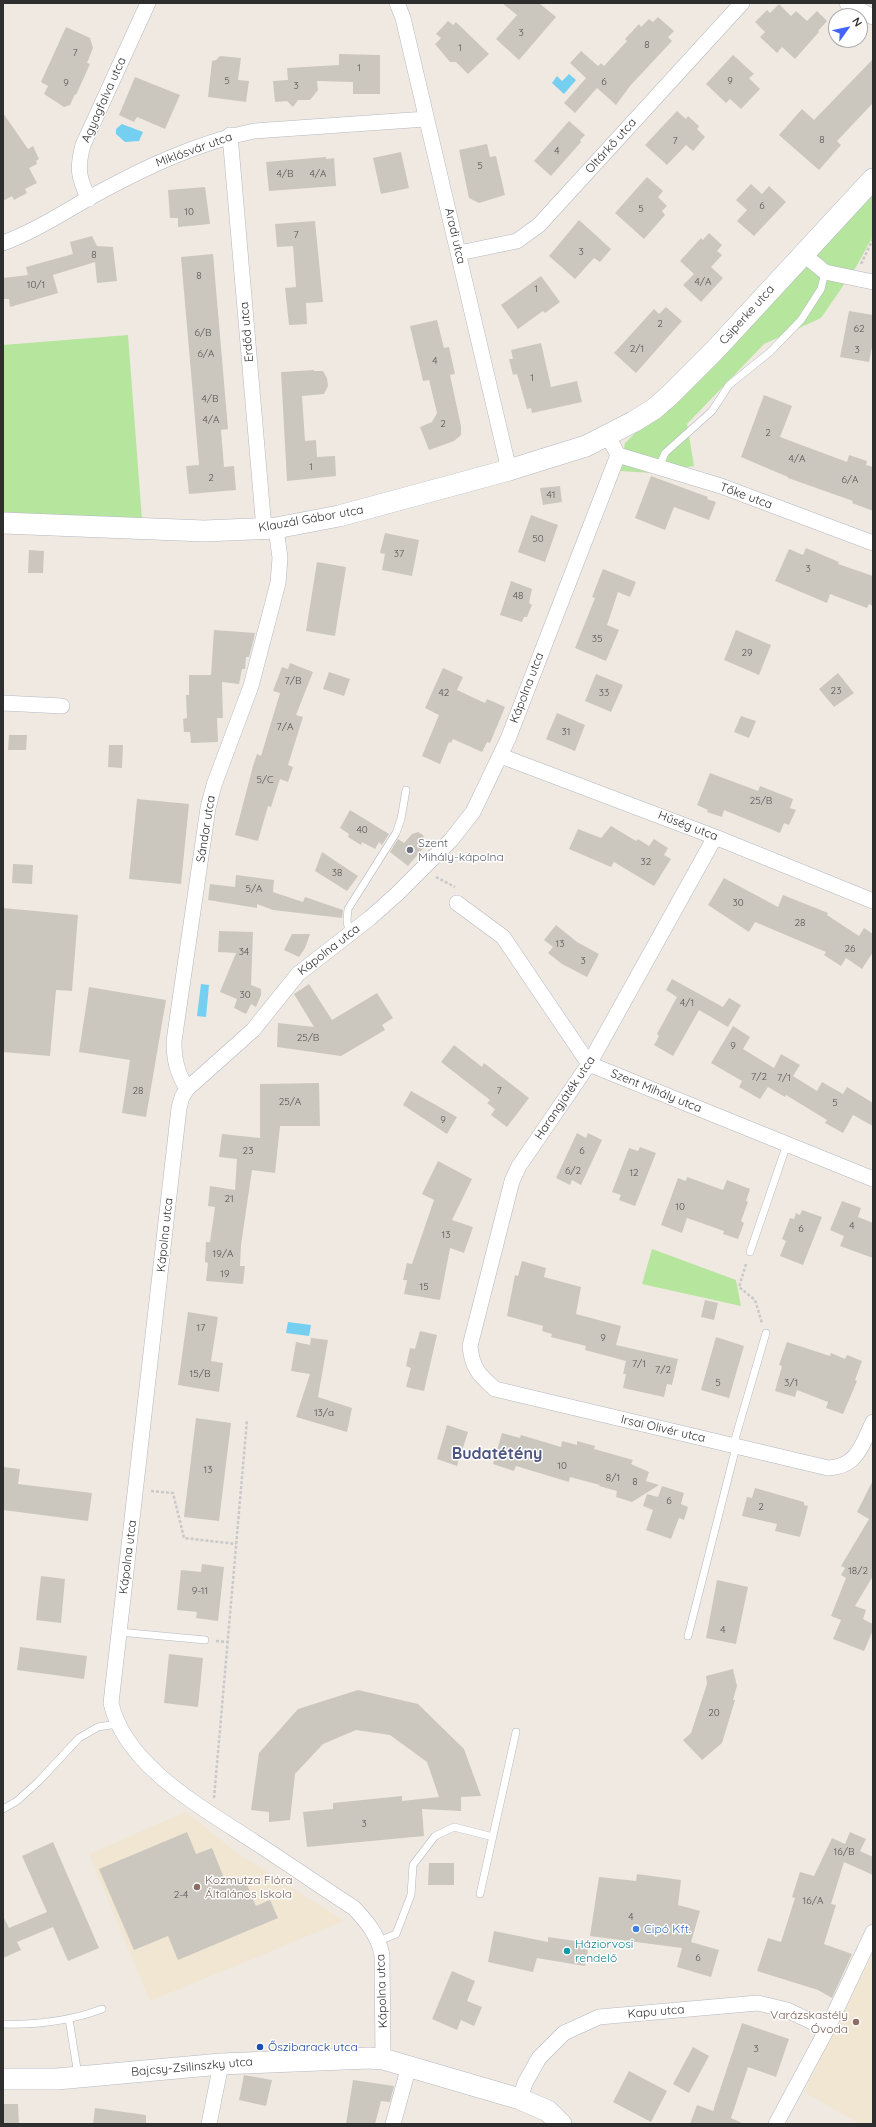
<!DOCTYPE html>
<meta charset="utf-8">
<style>
body{margin:0}
#map{position:relative;width:876px;height:2127px;overflow:hidden;background:#efe9e1;font-family:Quicksand,sans-serif}
canvas{display:block}
.frame{position:absolute;inset:0;border:4px solid #2e2e2e;pointer-events:none}
.north{position:absolute;left:828px;top:8px;width:40px;height:40px;box-sizing:border-box;background:#fff;border:1px solid #ababab;border-radius:50%;rotate:57deg;font-size:11px;font-weight:700;line-height:16px;text-align:center;color:#2e2e2e}
.north::after{content:'';display:block;margin:auto;width:14px;height:18px;background:#4264fb;clip-path:polygon(50% 0,100% 100%,50% 72%,0 100%)}
</style>
<div id="map">
<canvas width="876" height="2127"></canvas>
<div class="frame"></div>
<div class="north">N</div>
</div>
<script>
const ctx = document.querySelector('canvas').getContext('2d');
ctx.lineJoin = 'round';
function fill(path, color) { ctx.fillStyle = color; ctx.fill(path, 'evenodd'); }
function stroke(path, color, width, dash) { ctx.strokeStyle = color; ctx.lineWidth = width; ctx.lineCap = dash ? 'butt' : 'round'; ctx.setLineDash(dash || []); ctx.stroke(path); }
function write(font, color, halo, rows, align = 'center') {
  ctx.font = font + ' Quicksand,sans-serif'; ctx.lineWidth = 3; ctx.setLineDash([]); ctx.textBaseline = 'middle'; ctx.strokeStyle = halo; ctx.fillStyle = color; for (const [text, x, y, turn = 0] of rows) {
    ctx.save(); ctx.translate(x, y); ctx.rotate((+turn || 0) * Math.PI / 180); ctx.textAlign = isNaN(turn) ? turn : align; if (halo) ctx.strokeText(text, 0, 0); ctx.fillText(text, 0, 0); ctx.restore();
  }
}
const education = new Path2D(`
 M186,1812l50,40 108,69 -194,80 -61,-147z
 M873,1953v171h-13l-56,-32z`);
const green = new Path2D(`
 M873,184v52l-17,31 -35,51 -57,26 -77,80 7,42 -42,7 -32,-2 5,-28 65,-64z
 M128,335l14,185 -139,-8v-167z
 M652,1249l84,31 5,26 -99,-22z`);
const water = new Path2D(`
 M569,74l7,6 -12,14 -12,-11 5,-7 5,5z
 M122,124l21,8 -4,9 -14,1 -9,-8v-5z
 M201,984l8,1 -3,32 -9,-1z
 M288,1322l23,3 -2,11 -23,-3z`);
const building = new Path2D(`
 M502,3h37l17,14 -37,43 -23,-21 21,-24z
 M779,4l12,12 5,-5 11,10 10,-10 10,10 -9,10 1,1 -24,27 -13,-12 -5,6 -17,-16 5,-5 -10,-10 12,-12 3,3z
 M658,17l16,14 -6,6 4,4 -42,45 -14,19 -19,-17 -22,25 -11,-10 22,-25 -16,-15 11,-12 17,15 3,-3 3,3 23,-25 -2,-2 14,-15 2,3 8,-8 4,3z
 M448,21l5,4 3,-3 33,32 -21,20 -12,-12h-6l-15,-18 6,-6 -5,-4z
 M66,27l24,11 3,10 -6,15 3,1 -14,31 -1,-1 -5,11 -6,2 -20,-13 4,-8 -7,-4z
 M339,54l41,1v39h-27v-12l-36,-1 1,9 -8,10h-12l-5,7 -6,-6 -12,1 -2,-21 15,-1 -1,-12 52,-3z
 M733,55l21,19 -5,4 11,11 -19,20 -11,-10 -4,4 -20,-19z
 M220,56l21,2 -3,22 11,1 -3,21 -38,-5 4,-36 4,-1z
 M873,59v44l-36,38 4,4 -22,25 -40,-35 23,-26 12,11z
 M135,77l45,18 -15,34 -28,-12 -3,5 -15,-7z
 M677,111l9,8 2,-3 11,10 -2,3 8,8 -12,14 -7,-6 -19,20 -22,-20z
 M3,113l25,36 5,-3 6,13 -3,2 1,3 -8,4 8,15 -12,6 2,4 -13,7 -2,-4 -9,5z
 M569,121l16,14 -5,5 1,2 -30,34 -17,-15z
 M487,144l3,13 6,-1 9,39 -26,8 -10,-5 -10,-48z
 M401,152l8,36 -28,6 -8,-36z
 M326,157v2l8,-1 2,28 -67,5 -3,-29z
 M647,177l16,14 -5,6 9,9 -5,5 3,4 -21,24 -29,-26z
 M751,184l11,10 7,-8 17,16 -32,34 -17,-15 10,-11 -11,-10z
 M205,187l5,37 -32,3v-9h-8l-2,-28z
 M579,220l32,29 -11,13 -6,-4 -19,21 -26,-23z
 M315,221l8,81 -17,1 1,21 -18,1 -4,-37 11,-1 -3,-41 -16,1 -2,-23z
 M709,233l13,12 -5,6 5,4 -11,12 12,11 -22,24 -18,-17 11,-11 -14,-13 21,-23 2,2z
 M92,236l5,10 16,1 4,34 -20,2 -2,-21 -42,13 5,18 -48,14 -1,-8h-6v-21l25,-3 -2,-8 47,-13 -3,-12z
 M213,254l15,175 -7,1 3,37 10,-1 2,24 -47,4 -3,-28 13,-1 -18,-208z
 M541,276l19,26 -15,11 -2,-2 -25,18 -17,-24z
 M666,307l16,14 -46,52 -22,-20 40,-44 5,5z
 M849,311l24,4v27l-4,20 -29,-5z
 M437,320l7,28 5,-1 6,27 -5,1 11,51v9l-7,6 -25,9 -9,-23 12,-5 5,-9 -8,-33 -6,1 -13,-55z
 M541,343l10,44 26,-6 5,21 -50,11 -1,-5 -4,1 -10,-35 -4,1 -4,-16h4l-2,-9z
 M314,370v1h9l4,7 1,8 -4,8 -22,2 3,45 11,-1 1,17 18,-1 1,20 -49,5 -6,-109z
 M764,395l28,11 -12,31 67,25 2,-7 18,6 -1,4 7,2v44l-21,-8 1,-2 -65,-23v-1l-47,-20z
 M651,476l57,21 -1,2 9,3 -7,18 -35,-13 -9,23 -30,-12z
 M560,486l2,16 -19,3 -3,-17z
 M531,515l27,10 -13,37 -27,-10z
 M385,533l34,7 -7,36 -30,-6 3,-16 -5,-1z
 M806,548l33,14 -1,2 35,12v30l-4,-2 -2,4 -37,-14 -3,9 -52,-22 14,-32 14,6z
 M29,550l15,1 -1,22h-15z
 M317,562l29,5 -11,69 -29,-5z
 M603,569l33,13 -6,15 -12,-5 -11,33 12,5 -13,31 -31,-13 20,-50 -3,-1z
 M511,581l21,8 -3,14 3,2 -5,12h-3l-2,5 -22,-7z
 M214,630l41,3 -1,5 -5,19h-3l-1,12h-3l-3,15 -17,-2 1,36h-6l1,24 -27,1 -1,-11h-6l-1,-13 4,-1 -1,-23h3v-20h22z
 M736,630l35,15 -12,30 -35,-15z
 M290,663l23,9 -17,43 7,2 -15,48 5,2 -5,15 -8,-3 -9,28 -3,-1 -10,35 -23,-6 18,-69 4,-12 4,2 19,-63 -7,-2 9,-24 6,2z
 M443,668l20,9 -6,13 28,13 2,-4 18,8 -15,36 -3,-1 -5,10 -29,-13 -2,4 -2,-1 -9,22 -18,-8 17,-41 -14,-7z
 M329,672l21,7 -6,17 -21,-7z
 M838,673l16,20 -20,14 -15,-18z
 M596,674l27,11 -12,27 -26,-11z
 M557,713l28,12 -10,26 -29,-12z
 M741,716l15,5 -7,17 -15,-6z
 M9,735h18l-1,15h-18z
 M109,745h14l-1,23 -14,-1z
 M710,773l48,18 2,-5 33,13 -3,9 6,2 -7,15 -5,-2 -4,10 -56,-23 -2,7 -15,-5 1,-2 -11,-5z
 M137,799l52,5 -8,80 -52,-5z
 M350,810l39,24 -7,11 -3,-3 -4,7 -13,-7 -1,3 -13,-8 1,-3 -9,-6z
 M611,826l25,15 2,-2 11,7 5,-7 14,9 -4,7 7,4 -17,27 -40,-24 -3,5 -42,-18 9,-20 23,9z
 M418,832l5,3 3,10 -18,21 -18,-14 8,-13 6,4 8,-9z
 M322,852l36,24 -11,15 -32,-20z
 M13,864l20,1 -1,19 -20,-1z
 M236,875l38,5 -1,12 30,10 2,-5 38,13 -1,8 -69,-8 -16,-6v4l-49,-8 2,-16 25,3z
 M724,878l54,29 5,-12 45,18 -1,2 32,21 5,-8 9,6v18l-11,17 -16,-11 -5,8 -17,-11 2,-3 -71,-30 -6,10 -41,-27z
 M3,908l75,7 -6,76 -16,-1 -6,66 -47,-4z
 M556,925l21,17 22,12 -12,23 -25,-13 -14,-11 5,-6 -9,-7z
 M219,931l34,1 -2,53 10,4v6l-5,12 -5,-3 -5,10 -12,-6 3,-9 -17,-7 16,-39 -18,-1z
 M292,934h18l-5,14 -6,9 -15,-7z
 M672,979l51,28 6,-9 12,7 -13,22 -29,-17 -26,46 -19,-11 5,-9 -2,-2 20,-37 -11,-7z
 M309,984l23,36 45,-27 16,25 -11,7 3,5 -44,26 -64,-9 1,-24 36,4 -20,-33z
 M89,987l77,13 -20,117 -24,-4 8,-53 -51,-8z
 M733,1026l17,11 -7,12 31,19 7,-14 19,11 -7,11 24,15 5,-9 21,12 4,-7 26,16v23l-20,-11 -10,18 -18,-10 2,-3 -41,-25 -1,2 -17,-10 -8,12 -21,-12 3,-6 -31,-18z
 M454,1045l28,22 2,-4 45,35 -22,29 -16,-12 4,-6 -8,-6 3,-3 -49,-38z
 M319,1083l1,43h-40l-5,47 -23,-3 -11,75 -1,21h5l-2,18 -37,-3 2,-18 -3,-1 1,-20h4l5,-35 -7,-1 2,-20 25,4 2,-31 -18,-2 3,-23 38,4v-54z
 M411,1091l46,26 -10,17 -44,-29z
 M577,1133l9,5 2,-5 14,7 -21,45 -9,-5 -2,5 -14,-7z
 M640,1147l16,6 -21,53 -16,-6 2,-5 -9,-3 17,-44 9,3z
 M438,1161l34,18 -20,41 21,7 -9,26 -14,-5 -10,52 -36,-6 3,-14h-4l4,-17 5,1 22,-64 -12,-6z
 M687,1177l36,13 4,-10 23,9 -4,12 2,1 -7,19 3,2 -6,16 -15,-5 1,-3 -37,-13 -5,15 -21,-8 17,-47 8,3z
 M842,1201l19,7 -3,9 15,6v35l-33,-12 4,-10 -14,-6z
 M802,1210l20,7 -19,48 -23,-9 6,-15 -4,-2 8,-21 4,1 2,-6 4,2z
 M522,1261l24,7 -2,9 37,10 -5,27 45,12 -5,19 62,14 -6,26 -5,-1 -3,13 -41,-9 3,-14h-3l3,-13 -41,-11 1,-4 -35,-9 1,-3 -10,-3 1,-5 -36,-10 8,-41 3,1z
 M705,1300l13,3 -4,17 -13,-3z
 M188,1312l30,5 -7,44 12,2 -4,29 -41,-7z
 M420,1331l17,4 -13,56 -18,-4 5,-19 -5,-2 4,-18 5,1z
 M716,1337l28,9 -15,52 -28,-8z
 M311,1338l17,2 -10,57 34,11 -5,24 -51,-15 14,-43 -19,-3 5,-29 14,3z
 M787,1342l43,14 1,-3 14,6 2,-4 15,6 -7,19 2,1 -14,33 -17,-6 2,-6 -31,-12 -2,7 -20,-6 7,-25 -3,-1z
 M196,1418l35,5 -12,98 -35,-4z
 M447,1425l21,7 -11,34 -20,-7z
 M502,1433l18,5 1,-3 40,12 1,-6 15,4v-4l18,5 -1,3 39,11 -2,4 18,8 -3,9 13,4 -27,17 -16,-5 1,-6 -18,-5 1,-1 -30,-8 -1,5 -53,-16 -2,5 -21,-7z
 M3,1467l17,2 -2,15 74,9 -4,28 -85,-11z
 M873,1480v96l-18,30 11,4 -3,9 10,5v6l-9,21 -31,-12 8,-19 -10,-4 15,-38 -5,-3 4,-7 -4,-2 28,-47 -12,-7z
 M662,1486l22,7 -3,11 7,3 -4,13 -5,-2 -8,21 -25,-9 7,-20 -10,-4 4,-12 11,3z
 M755,1488l49,14v3l4,1 -8,31 -25,-6 2,-7 -35,-8 5,-19 5,1z
 M202,1564l22,3 -6,54 -22,-3 1,-6 -20,-2 4,-40 20,2z
 M41,1576l24,3 -4,44 -25,-3z
 M717,1580l31,7 -12,57 -30,-6z
 M20,1647l67,9 -3,23 -67,-9z
 M169,1654l34,4 -5,49 -34,-4z
 M733,1669l4,17 -4,14h2l-13,43 -20,17 -19,-20 8,-7 16,-49 -1,-8z
 M358,1690l60,14 46,45 17,47 -20,1v14l-39,-2 2,27 -117,11 -4,-35 30,-3v-6l69,-7v5l37,-4 -12,-35 -37,-27 -34,-5 -33,14 -28,30 -5,46 -21,2v-10l-18,-2 8,-57 39,-44z
 M187,1832l9,22 16,-6 14,35 14,-6 3,6 3,-1 10,24 14,-6 8,18 -100,42 -10,-24 -34,14 -35,-81z
 M850,1832l16,7 -6,12 13,6v18l-29,-13 -13,42 5,1 -12,39 28,10 -20,44 -14,-8 -61,-19 11,-33 13,4 14,-44 -3,-1 8,-25 14,4 18,-38 13,6z
 M53,1842l46,106 -31,13 -15,-34 -36,15 4,8 -18,8v-42l6,12 38,-16 -25,-56z
 M429,1863h25v22h-26z
 M637,1874l44,6 -3,25 22,6 -9,31 28,8 -8,27 -34,-10 5,-19 -92,-12 9,-59 37,4z
 M494,1931l54,11v-5l41,6 -4,23 -48,-8 -4,14 -45,-10z
 M452,1971l23,10 -8,20 15,6 -8,19 -13,-6 -4,10 -25,-11z
 M742,2023l47,16 -13,38 -28,-10 -17,51 13,6h-54l7,-19 16,6z
 M693,2047l16,9 -20,37 -16,-9z
 M629,2071l38,20 -16,31 -38,-20z
 M244,2075l28,5 -6,26 -27,-6z
 M353,2080l41,6 -4,16 -9,-1 -6,23h-29z
 M3,2104h15l1,20h-16z
 M95,2108l51,7v9h-53z`);
const path = new Path2D(`
 M861,264l12,-25
 M436,877l19,10
 M746,1264l-7,23 16,13 7,23
 M151,1491l22,2 11,45 52,6
 M216,1641l12,1
 M214,1798l33,-378`);
const lane = new Path2D(`
 M659,467l6,-14 47,-42 17,-26 41,-33 31,-32 20,-31 4,-17
 M349,934l-2,-14 1,-11 48,-76 5,-14 5,-29
 M750,1252l37,-108
 M733,1446l33,-113
 M119,1632l86,8
 M688,1636l48,-189
 M3,1809l14,-8 22,-20 40,-43 19,-11 19,-3
 M480,1894l36,-162
 M379,1941l17,-7 15,-39 2,-30 22,-29 19,-9 39,10
 M69,2019l9,56
 M3,2024c34,1 67,-3 99,-15`);
const street = new Path2D(`
 M397,3l6,15 106,452
 M847,3l26,14
 M230,135l34,394
 M89,199c-11,-21 -12,-32 -6,-54l65,-142
 M3,243c30,-11 58,-29 86,-45 53,-29 106,-55 165,-67l172,-12
 M459,253l58,-12 22,-16 203,-222
 M803,254l22,18 48,10
 M618,455l103,31 152,57
 M3,703l59,3
 M501,756l214,81 158,64
 M715,837l-126,227 -70,102 -7,15 -42,165c2,22 9,29 25,43l333,79c29,-1 34,-23 45,-46
 M457,903l46,34 86,127 284,115
 M187,1089c-10,-17 -13,-29 -13,-48l34,-233 6,-23 37,-99 27,-103 2,-25 -4,-30
 M383,2059l-1,-104c-4,-20 -14,-32 -28,-47 -34,-22 -67,-45 -101,-67 -50,-33 -128,-75 -142,-138l68,-595 3,-11 5,-8 66,-59 45,-56 72,-56 27,-24 54,-54 22,-28 35,-73 110,-284 -10,-19
 M520,2099l5,-16 14,-25 25,-25 35,-16 159,-14 29,7 40,19
 M209,2124l12,-60
 M393,2124l16,-58
 M776,2124l51,-95 46,-97`);
const secondary = new Path2D(`
 M3,523l201,8 72,-3 63,-12 170,-46 77,-24 47,-24 21,-13 16,-14 45,-45 158,-171
 M3,2079h54l164,-15 148,-6 14,1 137,40 28,12 13,13`);
const markers = [
 [410,850,4,"#6b7280"],
 [197,1887,4,"#8d6e63"],
 [636,1929,4,"#3f7fe0"],
 [567,1951,4,"#0f9aa8"],
 [856,2022,4,"#8d6e63"],
 [260,2047,4,"#1a4fb4"]
];
const numberNames = [
 ["3",521,33],
 ["8",647,45],
 ["1",460,48],
 ["7",75,53],
 ["1",359,68],
 ["5",227,81],
 ["9",730,81],
 ["6",604,82],
 ["9",66,83],
 ["3",296,86],
 ["8",822,140],
 ["7",675,141],
 ["4",557,151],
 ["5",480,166],
 ["4/B",285,174],
 ["4/A",318,174],
 ["6",762,206],
 ["5",641,209],
 ["10",189,212],
 ["7",296,235],
 ["3",581,252],
 ["8",94,255],
 ["8",199,276],
 ["4/A",703,282],
 ["10/1",36,285],
 ["1",536,289],
 ["2",660,324],
 ["62",859,329],
 ["6/B",203,333],
 ["2/1",637,349],
 ["3",857,350],
 ["6/A",206,354],
 ["4",435,361],
 ["1",532,378],
 ["4/B",210,399],
 ["4/A",211,420],
 ["2",443,424],
 ["2",768,433],
 ["4/A",797,459],
 ["1",311,467],
 ["2",211,478],
 ["6/A",850,480],
 ["41",551,495],
 ["50",538,539],
 ["37",399,554],
 ["3",808,569],
 ["48",518,596],
 ["35",597,639],
 ["29",747,653],
 ["7/B",293,681],
 ["23",836,691],
 ["42",444,693],
 ["33",604,693],
 ["7/A",285,727],
 ["31",566,732],
 ["5/C",265,780],
 ["25/B",761,801],
 ["40",362,830],
 ["32",646,862],
 ["38",337,873],
 ["5/A",254,889],
 ["30",738,903],
 ["28",800,923],
 ["13",560,944],
 ["26",850,949],
 ["34",244,952],
 ["3",583,961],
 ["30",245,995],
 ["4/1",687,1003],
 ["25/B",308,1038],
 ["9",733,1046],
 ["7/2",759,1077],
 ["7/1",784,1078],
 ["28",138,1091],
 ["7",499,1091],
 ["25/A",290,1102],
 ["5",835,1103],
 ["9",443,1120],
 ["23",248,1151],
 ["6",582,1151],
 ["6/2",573,1171],
 ["12",634,1173],
 ["21",229,1199],
 ["10",680,1207],
 ["4",852,1226],
 ["6",801,1229],
 ["13",446,1235],
 ["19/A",223,1254],
 ["19",225,1274],
 ["15",424,1287],
 ["17",201,1328],
 ["9",603,1338],
 ["7/1",639,1364],
 ["7/2",663,1370],
 ["15/B",200,1374],
 ["5",718,1383],
 ["3/1",791,1383],
 ["13/a",324,1413],
 ["10",562,1466],
 ["13",208,1470],
 ["8/1",613,1478],
 ["8",635,1482],
 ["6",669,1501],
 ["2",761,1507],
 ["18/2",858,1571],
 ["9-11",200,1591],
 ["4",723,1630],
 ["20",714,1713],
 ["3",364,1824],
 ["16/B",844,1852],
 ["2-4",181,1895],
 ["16/A",813,1901],
 ["4",631,1917],
 ["6",698,1958],
 ["3",756,2049]
];
const streetNames = [
 ["Agyagfalva utca",104,100,-66],
 ["Oltárkő utca",611,146,-48],
 ["Miklósvár utca",194,150,-20],
 ["Aradi utca",455,236,77],
 ["Csiperke utca",747,315,-48],
 ["Erdőd utca",247,332,-95],
 ["Tőke utca",746,496,20],
 ["Klauzál Gábor utca",311,519,-10],
 ["Kápolna utca",527,688,-69],
 ["Hűség utca",688,826,21],
 ["Sándor utca",206,829,-81],
 ["Kápolna utca",329,950,-38],
 ["Szent Mihály utca",656,1091,22],
 ["Harangjáték utca",565,1098,-56],
 ["Kápolna utca",165,1235,-84],
 ["Irsai Olivér utca",663,1429,13],
 ["Kápolna utca",128,1557,-83],
 ["Kápolna utca",382,1991,-92],
 ["Kapu utca",656,2012,-5],
 ["Bajcsy-Zsilinszky utca",192,2067,-5]
];
const worshipNames = [
 ["Szent",418,843],
 ["Mihály-kápolna",418,857]
];
const educationNames = [
 ["Kozmutza Flóra",205,1880],
 ["Általános Iskola",205,1894],
 ["Varázskastély",848,2015,"right"],
 ["Óvoda",848,2029,"right"]
];
const shopNames = [
 ["Cipó Kft.",644,1929]
];
const cultureNames = [
 ["Háziorvosi",575,1944],
 ["rendelő",575,1958]
];
const transitNames = [
 ["Őszibarack utca",268,2047]
];
const districtNames = [
 ["Budatétény",497,1454]
];
fill(education, '#f0e6d1');
fill(green, '#b6e59e');
fill(water, '#75cff0');
fill(building, '#cbc7bf');
stroke(lane, '#b4b7c1', 8);
stroke(street, '#b4b7c1', 16);
stroke(secondary, '#b4b7c1', 22);
stroke(path, '#c9c9c9', 2.5, [3, 2]);
stroke(lane, '#fff', 7);
stroke(street, '#fff', 15);
stroke(secondary, '#fff', 21);
for (const [x, y, r, color] of markers) { const dot = new Path2D(); dot.arc(x, y, r, 0, 2 * Math.PI); ctx.fillStyle = color; ctx.fill(dot); stroke(dot, '#fff', 1.5); }
write('10px', '#555452', null, numberNames);
write('12px', '#2e2e2e', '#fff', streetNames);
write('12px', '#5b616d', '#fff', worshipNames, 'left');
write('12px', '#785e54', '#fff', educationNames, 'left');
write('12px', '#366cbe', '#fff', shopNames, 'left');
write('12px', '#0d838f', '#fff', cultureNames, 'left');
write('12px', '#164399', '#fff', transitNames, 'left');
write('bold 16px', '#4d5680', '#fff', districtNames);
</script>
